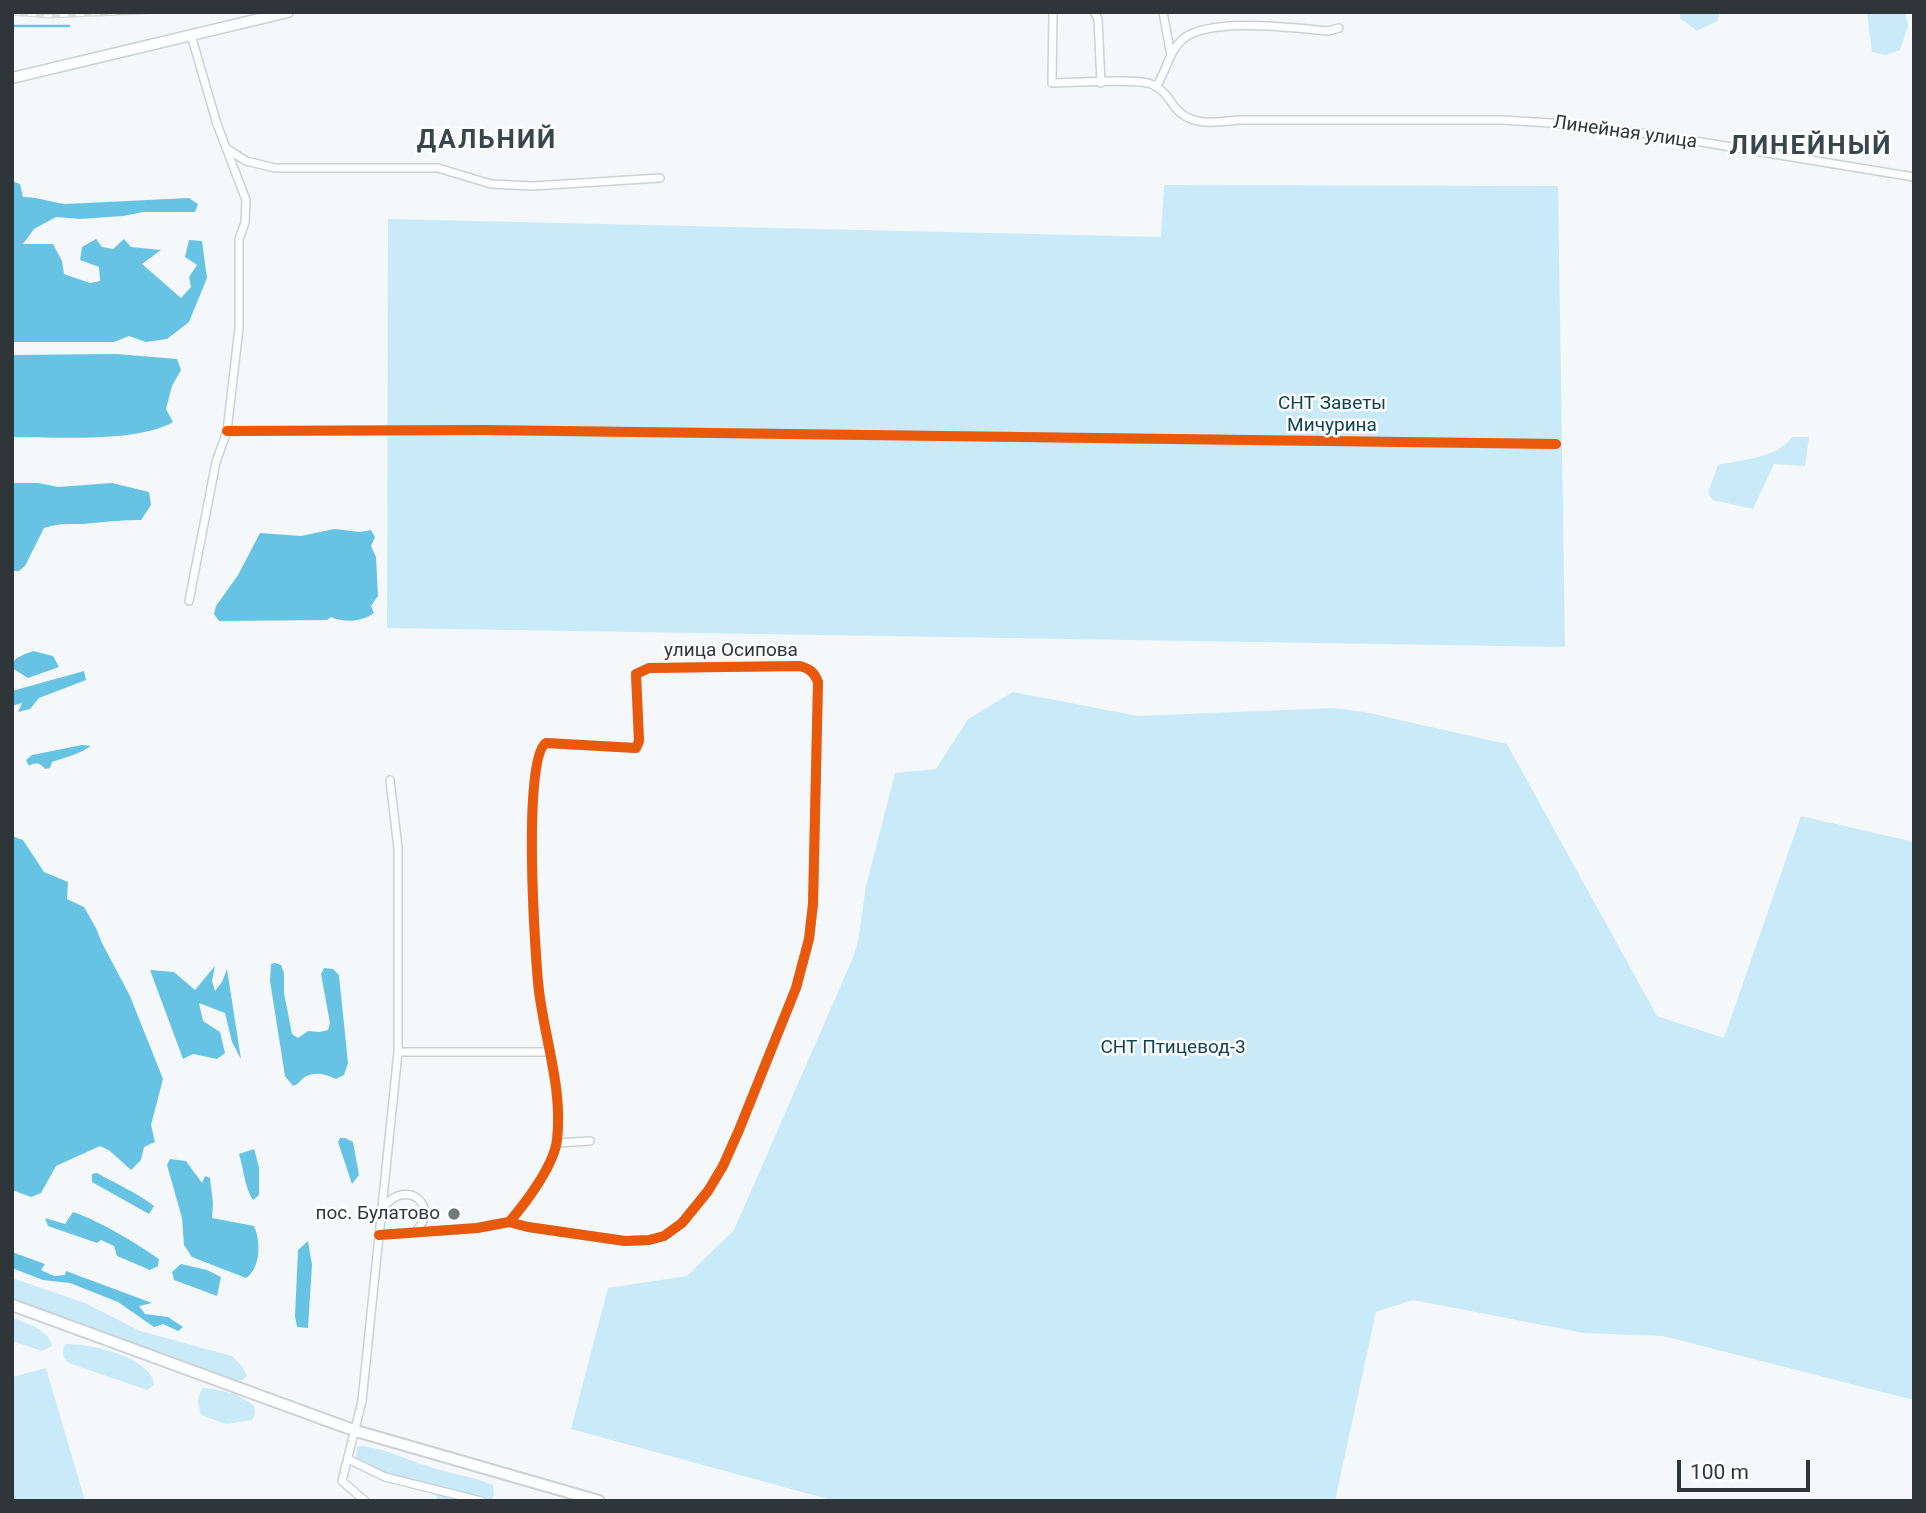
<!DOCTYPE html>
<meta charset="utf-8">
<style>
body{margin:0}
#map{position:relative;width:1926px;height:1513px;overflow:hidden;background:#f4f8fa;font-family:Roboto,sans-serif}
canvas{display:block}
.frame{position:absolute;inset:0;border:14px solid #2e3639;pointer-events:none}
.scale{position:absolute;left:1677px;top:1460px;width:133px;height:32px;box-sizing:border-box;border:4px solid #2e3639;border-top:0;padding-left:9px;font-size:21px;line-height:24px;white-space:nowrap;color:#2e3639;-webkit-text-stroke:5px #fff;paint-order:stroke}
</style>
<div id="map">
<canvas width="1926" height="1513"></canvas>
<div class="frame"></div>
<div class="scale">100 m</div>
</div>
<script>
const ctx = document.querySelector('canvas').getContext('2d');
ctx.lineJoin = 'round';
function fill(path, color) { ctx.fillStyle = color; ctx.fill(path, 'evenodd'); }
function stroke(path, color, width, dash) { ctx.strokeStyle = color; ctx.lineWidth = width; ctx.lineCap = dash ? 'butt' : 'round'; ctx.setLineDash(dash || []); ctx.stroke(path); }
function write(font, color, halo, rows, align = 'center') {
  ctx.font = font + ' Roboto,sans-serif'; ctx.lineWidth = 5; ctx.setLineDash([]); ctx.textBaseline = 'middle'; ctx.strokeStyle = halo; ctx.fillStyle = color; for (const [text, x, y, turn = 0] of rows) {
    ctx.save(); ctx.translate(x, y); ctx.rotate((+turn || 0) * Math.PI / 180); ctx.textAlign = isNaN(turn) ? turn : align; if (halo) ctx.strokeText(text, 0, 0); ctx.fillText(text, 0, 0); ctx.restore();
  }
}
const green = new Path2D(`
 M1680,12h40l-3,9 -20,10 -17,-13z
 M1867,12h38l3,14 -8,24 -15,5 -13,-3z
 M1164,185l394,1 7,461 -1178,-19 1,-409 773,18z
 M1792,437h17l-4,29 -31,-2 -21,45 -40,-9 -5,-8 10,-27c23,-5 60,-7 74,-28z
 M1013,692l125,24 196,-8 30,4 143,32 150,272 67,22 77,-222 113,26v558l-251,-64 -79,-3 -171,-33 -37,12 -41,189h-500l-264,-72 37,-141 79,-12 47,-46 118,-270 6,-18 8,-56 29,-113 41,-4 32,-50z
 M12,1278l73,25 55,28 92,25 10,10 5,10 -4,4 -11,1 -220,-80z
 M12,1317c14,7 37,12 40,29l-10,5 -30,-10z
 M65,1344c23,-1 88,13 89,41l-7,5 -78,-27c-7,-6 -7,-11 -4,-19z
 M46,1368l39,133h-73v-124z
 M203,1388c19,2 36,5 51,18l1,8 -3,6 -26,4 -25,-9c-2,-11 -6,-17 2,-27z
 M362,1446c24,3 46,14 68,21 21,7 43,9 63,18l1,11 -3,2 10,3h-64l-3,-16 -51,-12 -27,-14 1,-12z`);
const water = new Path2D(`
 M12,181l8,3 3,13c15,0 27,5 42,7l124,-6 9,6 -3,8h-52l-20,4 -43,3 -24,-2 -22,12 -11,15h30l9,17 2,13 26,9 10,-2 -1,-14 -19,-7 2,-13 14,-8 6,8 11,2 11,-10 7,8 30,3 -19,14 39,34 10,-11 -2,-10 8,-12 -12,-8 4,-17 13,1 5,37 -18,44 -22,17 -21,3 -17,-6 -15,6h-102z
 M116,354l61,5 4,11 -9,16 -6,23 7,13c-36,21 -118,15 -161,15v-82z
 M12,483h26l20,4 54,-4 37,9 2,13 -10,15c-20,0 -38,2 -57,4 -15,0 -26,-1 -40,4l-19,38 -6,5h-7z
 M334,529l26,3 11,-2 4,7 -4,9 5,11 2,39 -7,10 3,7c-12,9 -30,10 -43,4l-4,3 -108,1 -5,-7 2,-8 22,-31 22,-42 41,3z
 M33,651l20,5 6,11 -31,11 -16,-10c0,-11 12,-13 21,-17z
 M84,671l2,9 -47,18 -9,11 -12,3 4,-9 -10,3v-15z
 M82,745l9,1c-13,9 -25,11 -39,16l-2,6 -5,1c-5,-6 -9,-7 -16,-3l-3,-6 6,-5z
 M12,836l11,4 21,32 24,10 -1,17 17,8 12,21 6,15 28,53 33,83 -12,46 4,17 -11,5 -3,13 -10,10 -21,-19 -10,-5 -44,20 -15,27 -10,4 -19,-7z
 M275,963l6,2 3,8v20l8,41 6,4 10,-7 11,1 9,-2 2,-7 -9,-49 3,-6 9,1 6,6 9,88 -4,12 -8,4c-8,-4 -19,-8 -29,-3 -6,2 -7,8 -14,10l-8,-10 -15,-95 1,-17z
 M215,966l-3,15 3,10 7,-9 5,-13 14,90 -9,-17 -7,-29 -26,-10 4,18 17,11 5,21 -8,6 -24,-5 -10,5 -33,-89 24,2 21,18z
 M340,1138h5l8,4 6,33 -7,9 -14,-42z
 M254,1149l5,18v28l-6,5c-9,-14 -9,-30 -14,-46z
 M170,1159l16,2 16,22 3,-7 5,2 3,25 -1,15 42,8c7,15 7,42 -8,52l-54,-21 -8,-12 -2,-27 -15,-53z
 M97,1173c19,11 39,19 57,33l-5,8 -57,-32v-8z
 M73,1212c27,9 63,31 86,47l-1,7 -8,4 -33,-14 -3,-10 -13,-6 -4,3 -49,-17 -3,-8 20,6z
 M308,1241l4,24 -4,63 -11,-1 -2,-11 3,-66z
 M12,1252l33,12 -4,6 13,6 11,-1 1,-4 86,32 -13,3 6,8 23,3 15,10 -5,4 -15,-7 -9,3 -36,-25 -48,-19 -27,-3 -31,-12z
 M181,1264l26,6 14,7 -4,19 -43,-16 -2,-8z`);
const stream = new Path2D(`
 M12,26h57`);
const minor = new Path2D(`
 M1053,12l-1,71c20,0 83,-5 99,1 12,5 16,12 23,22 16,22 43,16 66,14h262l49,3 107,12 256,42
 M1094,12l4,7 3,64
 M1163,12l8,44
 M1156,87c10,-15 13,-36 27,-48 27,-22 110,-11 145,-8l11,-3
 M226,148l20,13 29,7h163l53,16 42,2 127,-8
 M227,431l256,-1 1073,14
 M189,601l27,-139 11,-31 12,-103v-89l6,-16 1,-23 -29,-76 -26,-89
 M398,1052h151
 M557,1143l33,-2
 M384,1206c27,-29 55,3 32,25
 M379,1235l98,-7 32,-6 19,5 97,14 24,-1 15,-4 18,-13 26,-32 15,-25 16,-36 57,-142 13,-49 4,-35 5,-222c-4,-10 -8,-13 -18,-16l-151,2 -13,6 3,67 -3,7 -90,-5c-24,14 -11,215 -7,248 6,49 24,99 18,149 -3,25 -31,63 -48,82
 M348,1459l37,18 96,24
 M365,1501l-23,-20 20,-80 36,-349v-204l-8,-68`);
const tertiary = new Path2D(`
 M12,78l276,-66`);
const secondary = new Path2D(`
 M12,1305l344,126 243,70`);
const rail = new Path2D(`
 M12,13l36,3 97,-4`);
const cycleway = new Path2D(`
 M227,431l256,-1 1073,14
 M379,1235l98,-7 32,-6 19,5 97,14 24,-1 15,-4 18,-13 26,-32 15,-25 16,-36 57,-142 13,-49 4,-35 5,-222c-4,-10 -8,-13 -18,-16l-151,2 -13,6 3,67 -3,7 -90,-5c-24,14 -11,215 -7,248 6,49 24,99 18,149 -3,25 -31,63 -48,82`);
const markers = [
 [454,1214,7,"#737a7d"]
];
const streetNames = [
 ["Линейная улица",1625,133,8],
 ["улица Осипова",731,651]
];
const parkNames = [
 ["СНТ Заветы",1332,404],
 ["Мичурина",1332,426],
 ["СНТ Птицевод-3",1173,1048]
];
const poiNames = [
 ["пос. Булатово",440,1214]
];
const districtNames = [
 ["ДАЛЬНИЙ",487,141],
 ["ЛИНЕЙНЫЙ",1811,147]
];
fill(green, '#c9eaf8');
fill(water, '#66c3e4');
stroke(stream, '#66c3e4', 2.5);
stroke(minor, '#cbd1d4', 10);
stroke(tertiary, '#cbd1d4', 13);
stroke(secondary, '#cbd1d4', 14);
stroke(minor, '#fdfefe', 7);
stroke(tertiary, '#fdfefe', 10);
stroke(secondary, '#fdfefe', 10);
stroke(rail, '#d9dadb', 5);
stroke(rail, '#fff', 2.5, [8]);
stroke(cycleway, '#e8590c', 10);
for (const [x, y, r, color] of markers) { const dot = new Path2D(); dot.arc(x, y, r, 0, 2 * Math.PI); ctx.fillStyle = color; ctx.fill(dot); stroke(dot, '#fff', 2.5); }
write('19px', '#2e3639', '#fff', streetNames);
write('19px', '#0f4357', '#fff', parkNames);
write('19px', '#2e3639', '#fff', poiNames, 'right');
ctx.letterSpacing = '2px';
write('bold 26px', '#36474e', '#fff', districtNames);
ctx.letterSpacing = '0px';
</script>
